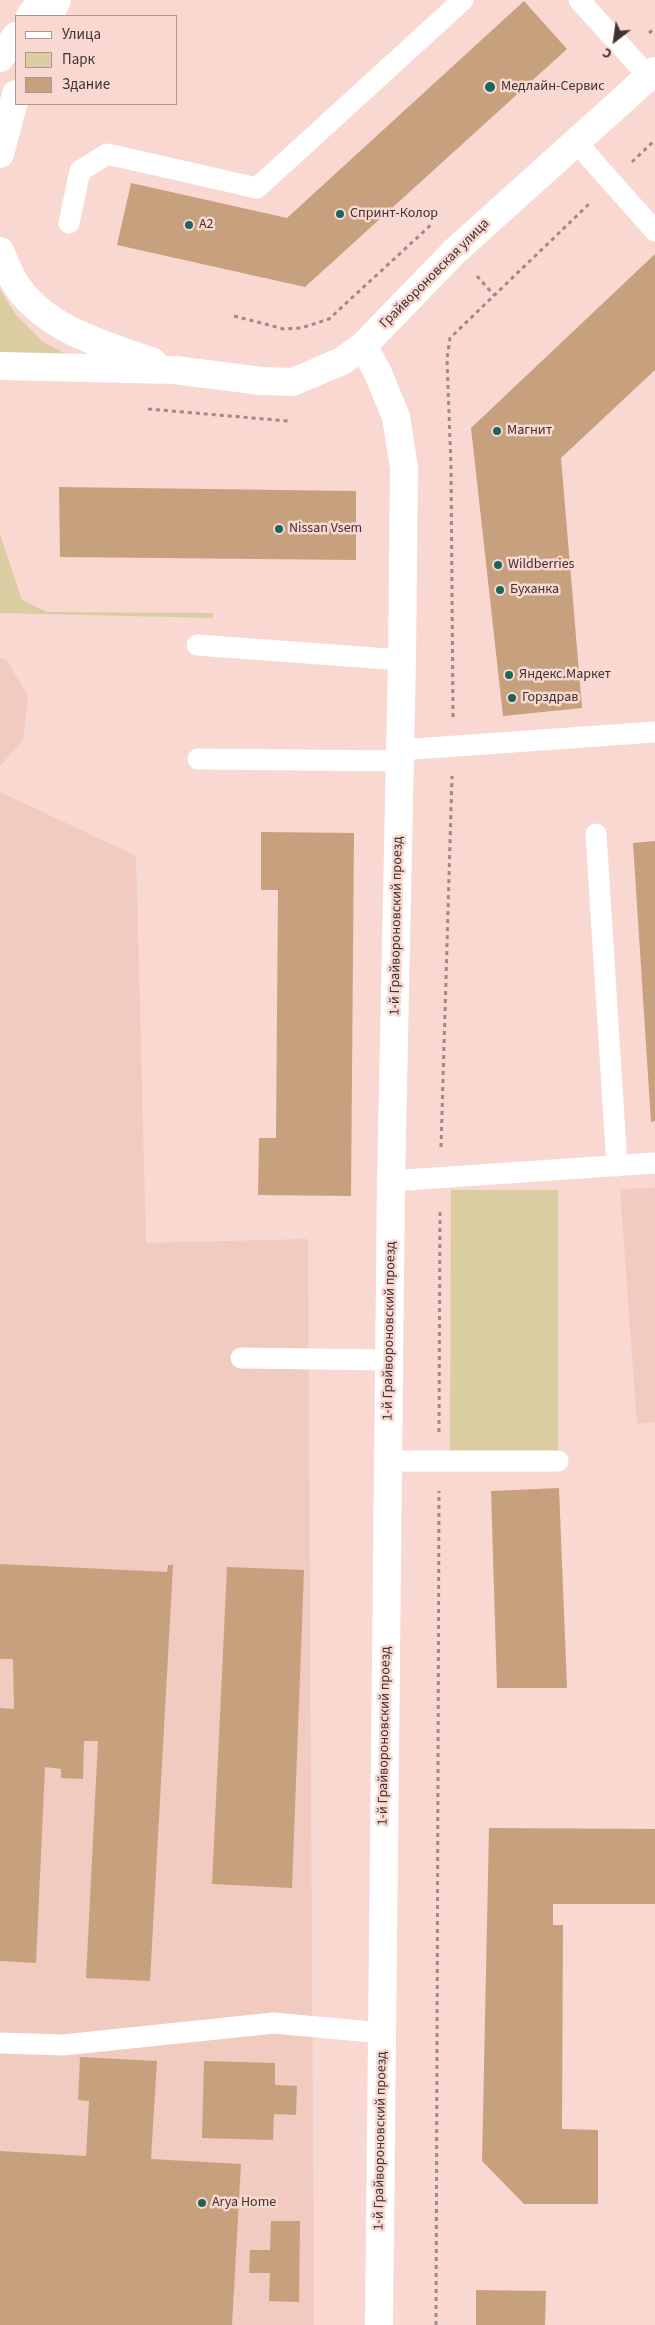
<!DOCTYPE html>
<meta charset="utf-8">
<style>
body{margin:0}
#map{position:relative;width:655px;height:2325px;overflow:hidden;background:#f8d8d1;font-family:"Source Sans 3",sans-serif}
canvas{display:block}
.legend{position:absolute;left:15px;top:15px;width:162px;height:90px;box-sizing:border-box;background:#f8d8d1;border:1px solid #ae9691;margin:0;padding:6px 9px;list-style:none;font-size:15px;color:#3f3330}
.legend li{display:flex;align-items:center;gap:10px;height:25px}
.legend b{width:25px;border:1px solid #ae9691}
.north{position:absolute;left:590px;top:15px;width:50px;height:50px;-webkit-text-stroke:4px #f8d8d1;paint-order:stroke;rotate:210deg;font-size:14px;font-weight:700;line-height:20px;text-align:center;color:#3f3330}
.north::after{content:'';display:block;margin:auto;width:18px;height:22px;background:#3f3330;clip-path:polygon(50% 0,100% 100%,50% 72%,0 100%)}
</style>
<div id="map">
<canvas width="655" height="2325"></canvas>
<ul class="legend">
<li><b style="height:6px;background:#fff"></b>Улица</li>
<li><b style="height:14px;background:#d9cda1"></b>Парк</li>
<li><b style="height:14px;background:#c7a17e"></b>Здание</li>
</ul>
<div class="north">С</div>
</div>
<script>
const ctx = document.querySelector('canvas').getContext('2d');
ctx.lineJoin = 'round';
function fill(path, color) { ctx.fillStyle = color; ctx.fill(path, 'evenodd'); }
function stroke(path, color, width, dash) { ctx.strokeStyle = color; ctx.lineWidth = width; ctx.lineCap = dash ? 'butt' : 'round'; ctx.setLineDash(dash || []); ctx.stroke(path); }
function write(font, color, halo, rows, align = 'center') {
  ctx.font = font + ' "Source Sans 3",sans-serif'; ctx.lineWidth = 5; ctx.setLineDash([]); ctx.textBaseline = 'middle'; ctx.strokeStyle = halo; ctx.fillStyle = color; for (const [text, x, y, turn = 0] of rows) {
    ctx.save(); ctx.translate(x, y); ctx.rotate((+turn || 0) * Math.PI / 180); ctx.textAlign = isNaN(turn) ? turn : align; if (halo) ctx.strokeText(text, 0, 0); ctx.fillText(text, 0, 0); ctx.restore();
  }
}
const built = new Path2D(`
 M0,658l6,1 22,37 -5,44 -23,26z
 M0,792l136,64 10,387 162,-4 6,1086h-314z
 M655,1188v234l-18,2 -17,-235z`);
const green = new Path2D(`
 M0,290l16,25 27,27 31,16 -74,-6z
 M0,534l22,66 25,12 166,1v5l-213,-5z
 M451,1190h107v262h-108z`);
const building = new Path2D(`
 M524,1l43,48 -262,238 -188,-42 14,-62 156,35z
 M655,254v116l-94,88 21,250 -79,8 -32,-288z
 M59,487l297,4v69l-296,-3z
 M261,832l93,1 -3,363 -93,-1 1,-57h17l2,-248h-17z
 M655,841v280l-4,1 -18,-279z
 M559,1488l8,200h-70l-6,-197z
 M0,1564l167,8 1,-7h5l-23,416 -64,-3 12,-237h-14l-1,38 -22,-1v-9l-16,-2 -9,196 -36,-2v-253l14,1 -1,-50h-13z
 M227,1567l77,3 -12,318 -80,-4z
 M489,1828l166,1v75h-102v21h10l-1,204 36,1v74h-74l-42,-43z
 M80,2057l77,4 -6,98 90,5 -9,161h-232v-174l86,5 3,-55 -11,-1z
 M204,2061l71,2v22l22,1 -1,29 -22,-1 -1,26 -71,-2z
 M271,2221h29l-1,81 -30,-1 1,-28h-21l1,-23h20z
 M476,2290l70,1 -1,34h-69z`);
const path = new Path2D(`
 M649,33l6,-5
 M632,162l23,-22
 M477,276l17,19
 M234,316l50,13 17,-1 28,-9 104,-96
 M148,409l140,12
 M453,717l-2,-250 -4,-108 3,-21 140,-135
 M441,1147l11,-371
 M439,1432l1,-224
 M436,2325l3,-834`);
const lane = new Path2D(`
 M579,0l70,77
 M576,142l79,89
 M69,223l11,-52 27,-17 150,34 206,-188
 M197,645l205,15
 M400,750l255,-18
 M198,759l202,2
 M596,834l21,332
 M391,1181l264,-18
 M241,1358l148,2
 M388,1461h170
 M0,2043l63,2 211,-22 108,10`);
const secondary = new Path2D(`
 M50,16l7,-16
 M0,154l16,-60
 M0,251c5,12 10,25 17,35 30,44 88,59 136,76
 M363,346l15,27 18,44 8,51 -2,192 -11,521 -12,1144
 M0,366l175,4 86,11 32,1 49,-21 21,-15 91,-94 201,-181`);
const primary = new Path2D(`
 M30,16l12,-16
 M0,58l16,-22`);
const markers = [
 [490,87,6,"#1a655d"],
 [340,214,5,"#1a655d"],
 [189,225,5,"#1a655d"],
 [497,431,5,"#1a655d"],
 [279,529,5,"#1a655d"],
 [498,565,5,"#1a655d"],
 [500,590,5,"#1a655d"],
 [509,675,5,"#1a655d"],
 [512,698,5,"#1a655d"],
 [202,2203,5,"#1a655d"]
];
const poiNames = [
 ["Медлайн-Сервис",501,87],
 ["Спринт-Колор",350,214],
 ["A2",199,225],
 ["Магнит",507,431],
 ["Nissan Vsem",289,529],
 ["Wildberries",508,565],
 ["Буханка",510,590],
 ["Яндекс.Маркет",519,675],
 ["Горздрав",522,698],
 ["Arya Home",212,2203]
];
const streetNames = [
 ["Грайвороновская улица",435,274,-45],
 ["1-й Грайвороновский проезд",397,926,-89],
 ["1-й Грайвороновский проезд",390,1331,-89],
 ["1-й Грайвороновский проезд",385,1736,-89],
 ["1-й Грайвороновский проезд",381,2141,-89]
];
fill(built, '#f1cac0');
fill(green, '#d9cda1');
fill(building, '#c7a17e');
stroke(path, '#a18a85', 3, [4, 4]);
stroke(lane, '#fff', 21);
stroke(secondary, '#fff', 28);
stroke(primary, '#fff', 28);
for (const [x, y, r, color] of markers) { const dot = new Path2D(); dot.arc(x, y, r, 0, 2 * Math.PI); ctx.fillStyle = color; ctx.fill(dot); stroke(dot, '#f8d8d1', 2); }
write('14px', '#3f3330', '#f8d8d1', poiNames, 'left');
write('14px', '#3f3330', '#f8d8d1', streetNames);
</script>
